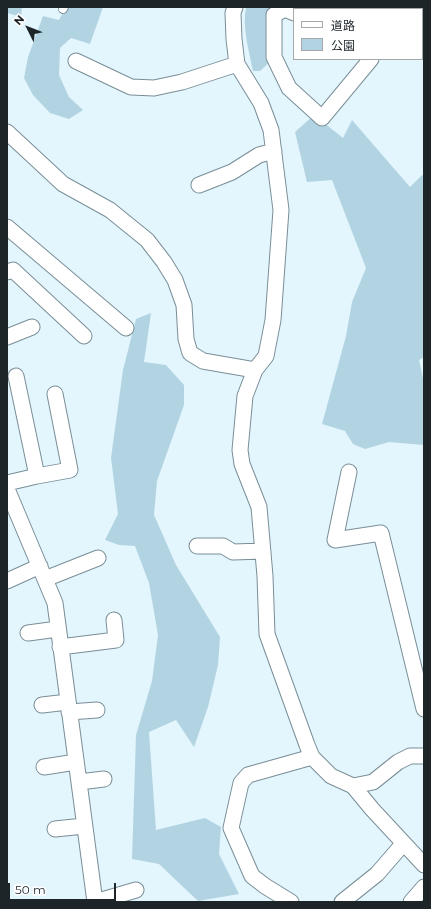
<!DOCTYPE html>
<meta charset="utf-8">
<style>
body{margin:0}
#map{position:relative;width:431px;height:909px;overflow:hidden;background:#e3f5fd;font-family:Montserrat,"Noto Sans JP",sans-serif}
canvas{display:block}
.frame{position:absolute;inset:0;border:8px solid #1d2529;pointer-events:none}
.legend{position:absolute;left:293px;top:8px;width:130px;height:52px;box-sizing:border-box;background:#fff;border:1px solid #a5a8a9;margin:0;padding:5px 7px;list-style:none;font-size:12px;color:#1d2529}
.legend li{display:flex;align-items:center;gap:8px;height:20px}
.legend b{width:20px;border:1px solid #a5a8a9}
.north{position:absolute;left:8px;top:8px;width:40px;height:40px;-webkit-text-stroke:3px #fff;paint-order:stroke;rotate:312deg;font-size:11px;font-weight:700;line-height:16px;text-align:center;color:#1d2529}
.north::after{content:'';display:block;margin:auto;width:14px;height:18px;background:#1d2529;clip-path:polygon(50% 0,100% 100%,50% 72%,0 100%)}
.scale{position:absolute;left:8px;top:883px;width:108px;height:18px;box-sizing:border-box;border:2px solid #1d2529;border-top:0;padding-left:5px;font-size:12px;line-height:14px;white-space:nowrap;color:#1d2529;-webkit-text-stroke:3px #fff;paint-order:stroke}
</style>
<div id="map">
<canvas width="431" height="909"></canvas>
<div class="frame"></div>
<ul class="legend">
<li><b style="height:5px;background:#fff"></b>道路</li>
<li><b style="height:11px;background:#b2d4e2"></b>公園</li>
</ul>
<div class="north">N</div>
<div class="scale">50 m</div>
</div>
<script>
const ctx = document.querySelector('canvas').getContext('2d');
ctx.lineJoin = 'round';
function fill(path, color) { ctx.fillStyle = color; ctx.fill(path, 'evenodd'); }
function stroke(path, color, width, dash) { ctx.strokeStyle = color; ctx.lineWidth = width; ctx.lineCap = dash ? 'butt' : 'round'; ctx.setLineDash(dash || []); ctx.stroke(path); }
const green = new Path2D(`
 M7,7h15l-1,10 -14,-4z
 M66,7h37l-13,37 -19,-6 -11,10 -1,27 10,22 14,13 -14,9 -19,-6 -17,-18 -9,-17 4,-21 15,-41 16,4z
 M246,7h126l-2,2h-76l-10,6 -9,20 -4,26 -11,10h-7c-4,-20 -11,-43 -7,-64z
 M314,115l29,23 9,-18 58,67 12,-12 2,2v180l-5,3 5,23v62l-35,-3 -24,7 -12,-5 -8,-13 -23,-7 24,-88 6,-34 14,-34 -34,-88 -25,2 -12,-50z
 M151,313l-7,49 22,3 18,20v20l-27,76 -3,34 22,50 44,72 -2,28 -10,42 -14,40 -18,-27 -27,12 7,98 49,-12 16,9 -2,27 20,40 -41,7 -39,-37 -27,-5 4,-124 16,-54 6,-46 -9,-52 -14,-37 -16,-1 -14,-5 13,-26 -7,-56 12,-88 13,-51z`);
const service = new Path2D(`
 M63,9l1,-2`);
const minor = new Path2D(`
 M235,7l-2,6 1,26 3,25 24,39 10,27 10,80 -8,110 -7,36 -11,14 -10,26 -5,54 2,14 17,43 6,69 2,58 40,111 5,12 19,19 22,10 20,-4 25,-20 12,-6h14
 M324,9l2,-2
 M422,9l2,2
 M294,13l-9,-4 -11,6v42l15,31 33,30 49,-59
 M76,61l55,26 23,1 28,-6 55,-18
 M7,132l56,52 47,26 37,30 17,22 11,18 9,25 2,34 4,14 13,8 52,9
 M199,185l33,-13 27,-17 15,-4
 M7,227l119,101
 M7,272l6,-2 71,66
 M7,337l25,-10
 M349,472l-14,68 46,-7 43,176
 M37,476l33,-6 -15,-76
 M7,483l30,-7 -21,-100
 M7,489l48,114 40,299
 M197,546h26l10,6 30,-1
 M45,579l53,-21
 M7,581l33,-15
 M28,633l30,-4
 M60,647l56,-7 -2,-20
 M42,705l26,-3
 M69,712l28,-2
 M44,767l32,-5
 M79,782l25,-3
 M353,786l19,23 52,56
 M55,829l29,-3
 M95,902l41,-12
 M291,902l-26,-16 -13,-10 -21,-48 10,-45 7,-8 64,-18
 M342,902l35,-28 26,-30
 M411,902l13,-15`);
fill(green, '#b2d4e2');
stroke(service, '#798e97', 10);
stroke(minor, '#798e97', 17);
stroke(service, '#fff', 8);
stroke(minor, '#fff', 15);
</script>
